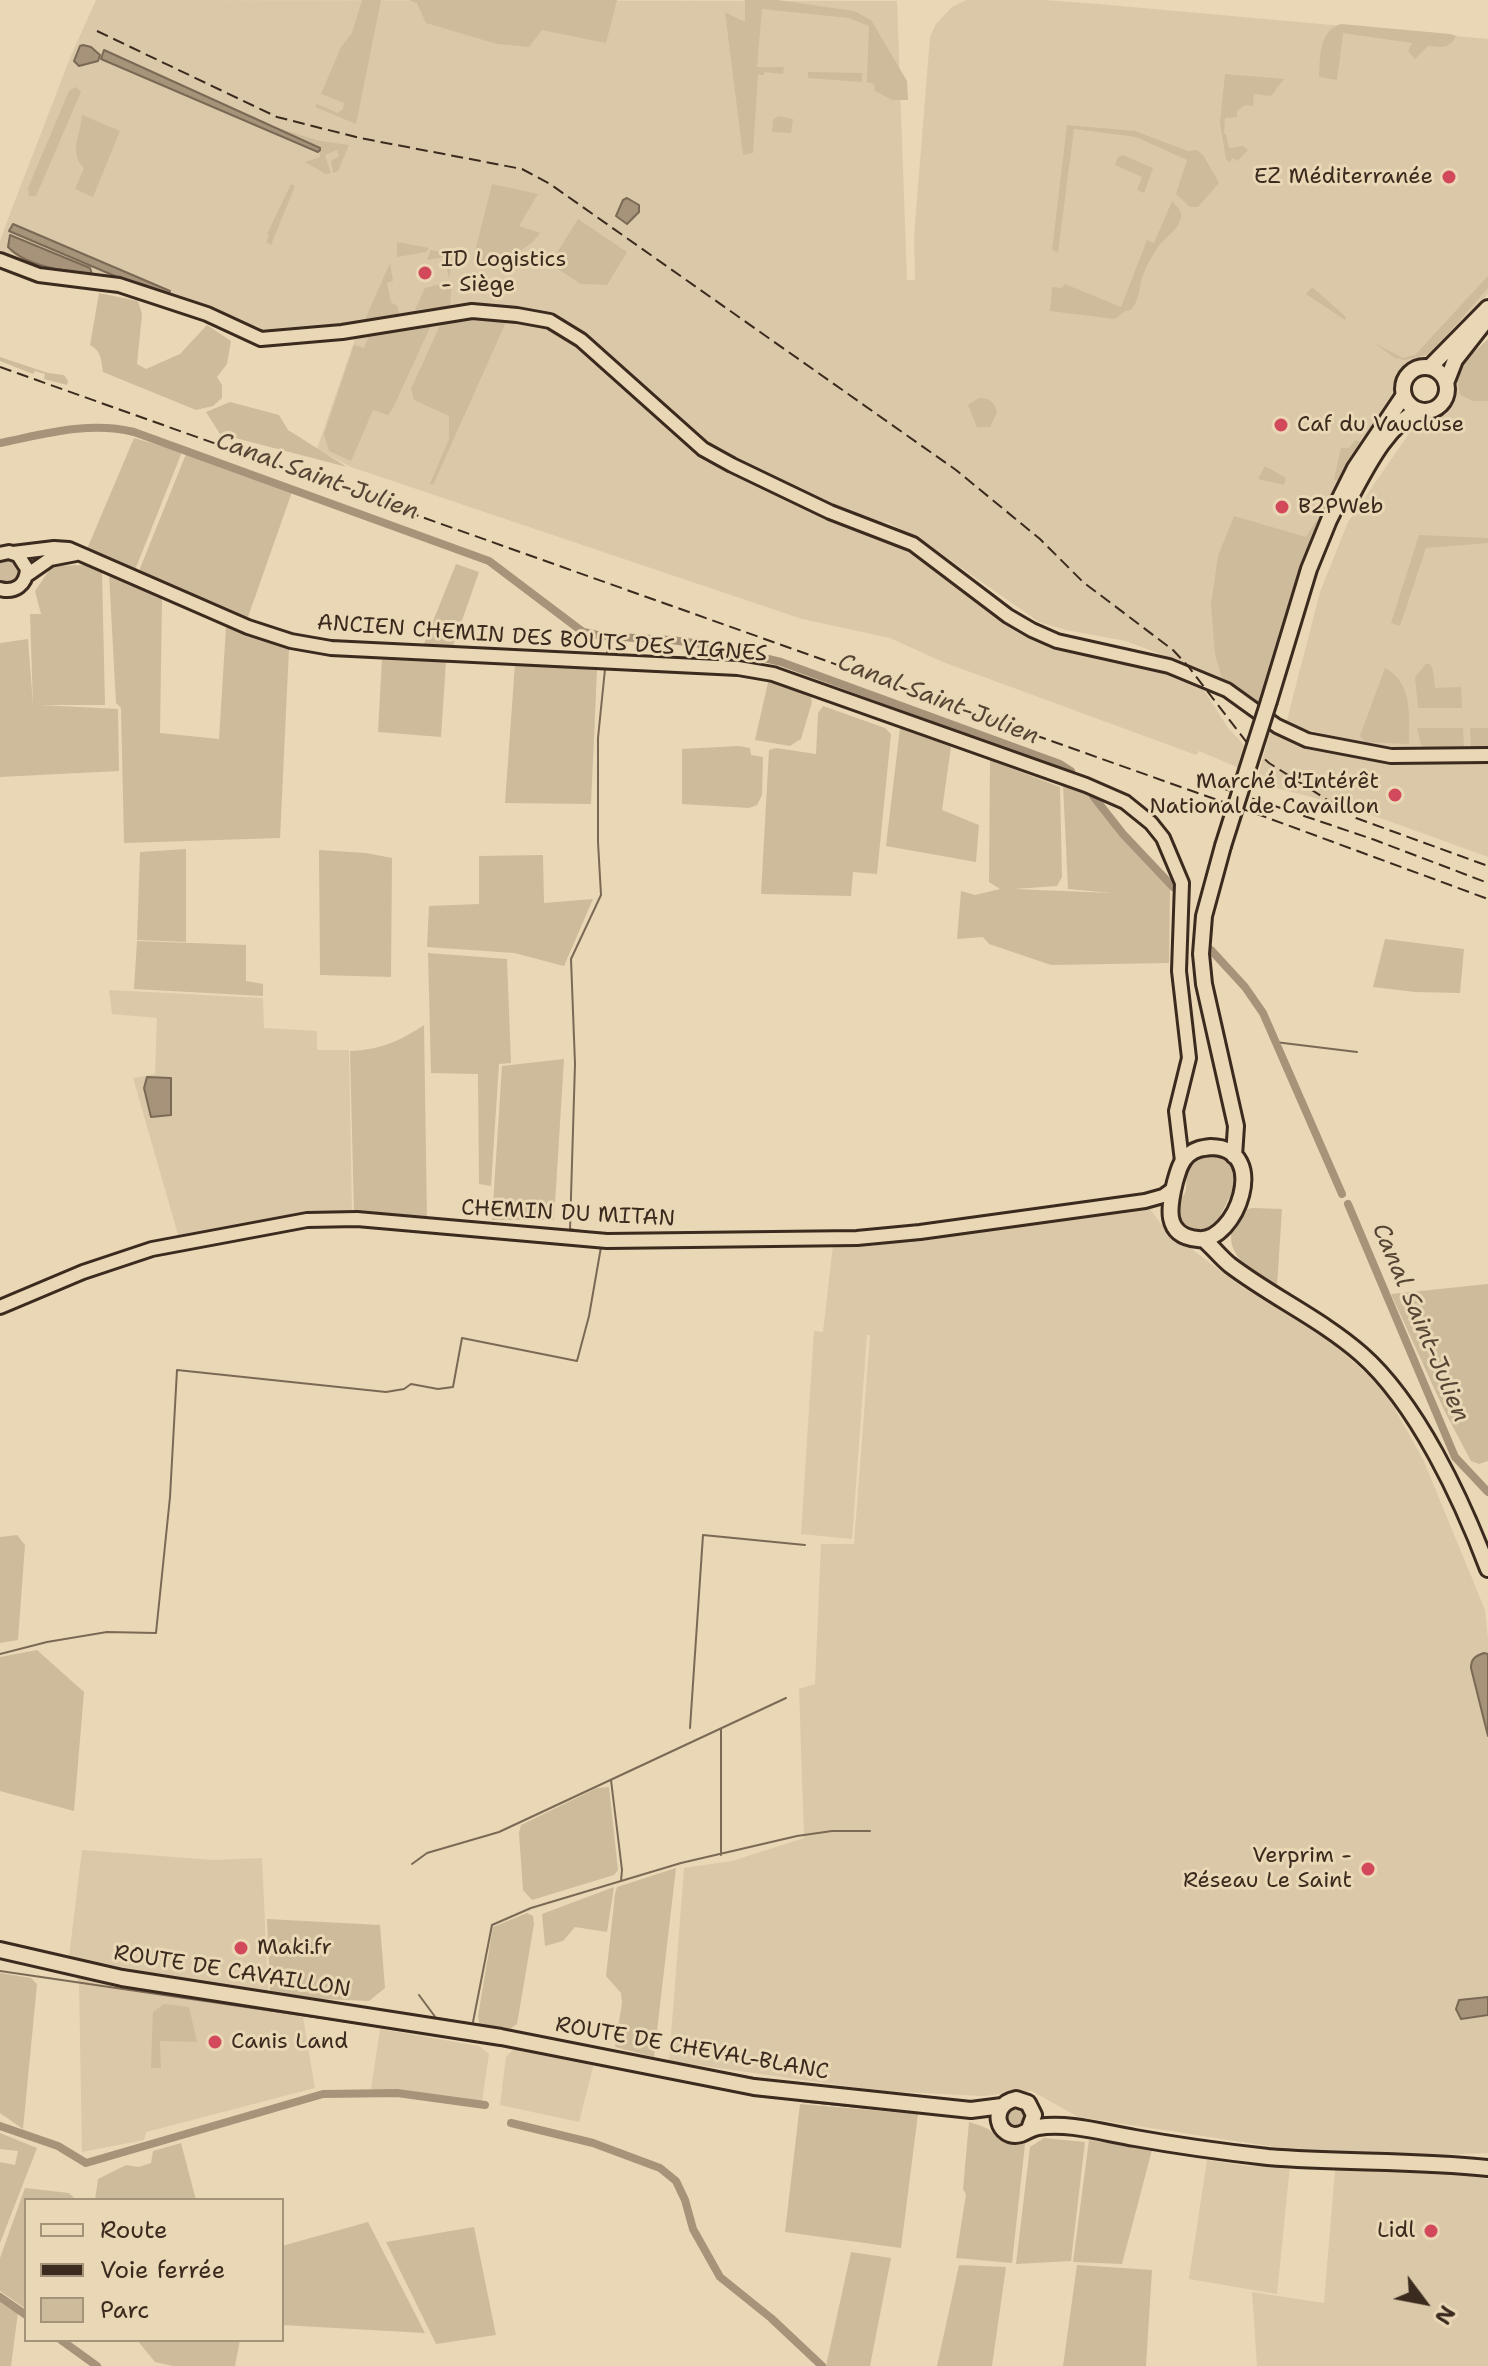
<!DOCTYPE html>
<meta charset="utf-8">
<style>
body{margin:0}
#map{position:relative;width:1488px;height:2366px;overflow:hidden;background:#ead7b5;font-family:"Shantell Sans",sans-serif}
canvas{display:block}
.legend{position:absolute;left:24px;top:2198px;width:260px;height:144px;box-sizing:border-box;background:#ead7b5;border:2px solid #a49279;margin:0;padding:10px 14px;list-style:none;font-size:24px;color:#3b2a1e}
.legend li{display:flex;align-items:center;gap:16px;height:40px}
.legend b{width:40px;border:2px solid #a49279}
.north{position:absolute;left:1384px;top:2262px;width:80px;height:80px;-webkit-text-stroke:6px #ead7b5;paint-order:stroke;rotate:122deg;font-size:22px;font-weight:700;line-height:32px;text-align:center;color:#3b2a1e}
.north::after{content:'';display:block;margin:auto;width:28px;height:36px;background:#3b2a1e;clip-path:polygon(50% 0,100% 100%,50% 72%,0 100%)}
</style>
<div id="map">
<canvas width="1488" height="2366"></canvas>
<ul class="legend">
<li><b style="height:10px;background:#ead7b5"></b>Route</li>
<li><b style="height:10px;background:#3b2a1e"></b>Voie ferrée</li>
<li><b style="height:22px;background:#cebb9c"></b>Parc</li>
</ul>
<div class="north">N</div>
</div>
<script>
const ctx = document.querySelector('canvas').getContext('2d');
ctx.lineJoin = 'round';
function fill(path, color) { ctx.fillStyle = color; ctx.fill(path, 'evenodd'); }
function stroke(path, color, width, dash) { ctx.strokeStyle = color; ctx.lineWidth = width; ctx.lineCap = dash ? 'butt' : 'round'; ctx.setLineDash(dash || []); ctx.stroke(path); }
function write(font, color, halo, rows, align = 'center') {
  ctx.font = font + ' "Shantell Sans",sans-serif'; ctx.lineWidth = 6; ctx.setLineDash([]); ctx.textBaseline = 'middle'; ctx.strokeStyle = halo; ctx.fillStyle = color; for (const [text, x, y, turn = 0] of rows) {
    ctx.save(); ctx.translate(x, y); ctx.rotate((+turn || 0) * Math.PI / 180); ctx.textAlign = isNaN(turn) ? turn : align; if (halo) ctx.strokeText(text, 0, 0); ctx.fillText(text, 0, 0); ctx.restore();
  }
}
const built = new Path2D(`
 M96,0l801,1 10,279h8l-1,-44 16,-199 6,-13 16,-17 14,-7h78l54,4 390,35v255l-55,61 -21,7 -15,20 -4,22 -37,46 -33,63 -64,196 -42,-33 -91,-35 -60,-11 -27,-8 -116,-81 -34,-18 -20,-3 -33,-12 -122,-58 -135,-119 -28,-14 -37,-7 -237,25 -21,-2 -44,-20 -169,-40 -43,-19v-13l11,-30 59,-153z
 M465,315l42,3 48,10 14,9 107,95 235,118 17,10 58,50 32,23 35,16 50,8 68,16 33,17 24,38 18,19 -7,21 -40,-17 -3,4 -253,-93 -53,-24 -88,-19 -451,-152 -34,-18 38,-110z
 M1488,339v411l-82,-1 -58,-9 -62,-16 34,-132 28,-70 62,-90 12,-10 25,-8 9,-20 1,-18 7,-12z
 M1270,732l39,14 84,19 95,-3v95l-138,-50 -94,-24z
 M109,990l154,8 1,30 53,3v19h32l3,163 -64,5 -109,20 -46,-160 22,-4 2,-56 -45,-4z
 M1150,1209l15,20 77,58 92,57 50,46 39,69 62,151 3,29v514l-141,5 -269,-41 -46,-26 -49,5 -102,-5 -212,-30 15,-193 48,-7 72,-23 -5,-149 16,-5 6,-140h33l16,-209h-3l-15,204 -51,-5 13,-203 9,1 10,-87z
 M82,1850l132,10 48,-2 7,152 34,7 12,71 -169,44 -2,8 -62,12 -3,-168 -10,-27z
 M380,2029l99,17 10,8 -7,47 -111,-12z
 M515,2048l79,15 -15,59 -79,-17 6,-48z
 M1207,2160l41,6h42l-13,128 -88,-15z
 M1335,2170l120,4 33,5v187h-231l-5,-74 72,11z`);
const green = new Path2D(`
 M362,0h19l-25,124 -41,-17 2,-3 21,9 5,-4 1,-6 -23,-9 20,-47 11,-14z
 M409,0h208l-11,43 -64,-13 -13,17 -32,-3 -71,-21 -9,-20z
 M745,0h33l76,11 17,9 36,61 1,19h-16l-17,-9 -1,-7 -7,-2 2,-56 -20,-8 -87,-9 -5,58h27l-1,7 -19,-2v3h-6l-5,78 -10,2 -18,-143 20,10z
 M1341,24l109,10 6,2c-7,14 -15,11 -28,10l-13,13 -7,-8 4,-8 -69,-10 -6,47 -18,-3c1,-19 0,-47 22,-53z
 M808,72l54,1v9l-54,-4z
 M1225,74l59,5 -13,17 -17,-2 -1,12 -8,-1 -8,6v6l-12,1 -1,16h2l3,14 14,-2 5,4 -11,11 -4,-3 -4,4 -3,-3 -6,-36z
 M76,87l5,5 -45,104h-7l-1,-8 41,-97z
 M82,115l38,16 -27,66 -18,-8 9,-21c-16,-15 -3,-34 -2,-53z
 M778,116l15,3 -2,14 -19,-1 1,-12z
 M1067,125l68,6 53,20 9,-1 6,5 16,28 -21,24h-8l-14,-13 11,-34 -51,-23 -62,-8 -16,123 -6,-2z
 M281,129l39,12 29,4 -11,26 -5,2 -2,-12 8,-5 -2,-6 -12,5 6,18 -5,1 -21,-12 15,-5v-10z
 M1123,155l30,13 -9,25 -7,-3 5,-13 -27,-12 3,-8z
 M291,184l4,2 -24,59 -5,-3 3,-6 -2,-2z
 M492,184l46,10 -19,32 21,7c-9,15 -33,24 -46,35l-21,-9z
 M1172,201c4,5 10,9 9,16 -2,13 -16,20 -23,30 -5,8 -12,19 -15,28 -5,14 -2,22 -12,35l-6,1 -10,8 -65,-8 2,-24 10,1 3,-4 56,23 26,-67 7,3z
 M578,219l49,33 -20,33 -26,-1 -31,-20z
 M397,242l32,6 -3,4 -29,5z
 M431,250l23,4 -5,24 -5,-21 -17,3z
 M390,263l3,18 -6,2 4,19 7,5 1,9 -35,6z
 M1488,276v12l-58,66 -25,6 -10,-2 -21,-15 29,15 12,-3z
 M452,281l-2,25 -35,4 10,-22z
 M1312,287l34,30 -1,3 -39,-26z
 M99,293l39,8 4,13 -5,50 9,5 34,-15 27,-29 24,16 -4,23 -10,13 5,8v13l-9,8 -17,4 -93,-38c-2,-11 -1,-21 -13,-27z
 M466,316l41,4 -74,165 -3,-1 19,-45v-23l-35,-16 -3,-11 31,-68z
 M433,321l-40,87 -5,7 -15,-5 -22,51 -22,-10 -5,-17 30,-89 10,3 6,-14z
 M1488,339v62h-15l-13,-6c-7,-30 8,-36 28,-56z
 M0,357l48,16 16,2 4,6 -1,4 -23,-6 1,-5 -10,-3 -2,3 -33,-13z
 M979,398c11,0 15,4 18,14l-7,15h-13l-9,-22z
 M230,402l49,13 9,15 59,37 -127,-33 -14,-22z
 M134,438l48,14 -47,118 -48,-21z
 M1355,440l6,2 -23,39 -4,-2 7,-31h8z
 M186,454l106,38 -44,125 -109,-46z
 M1265,466l21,12 -2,7 -26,-6z
 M1234,516l72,21 10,-16 3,-1 -59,187 -38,-29 -7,-24 -4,-49 7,-49z
 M1419,535l69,3v5l-62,5 -26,78 -9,-3z
 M0,558h13l8,11 -2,9 -7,6 -12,-1z
 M456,564l23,8 -27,77 -29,-3z
 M85,565l17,6 3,134h-65l78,4 1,62 -119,6v-134l28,-4 5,66 -3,-91h11l-6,-23 17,-25z
 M109,573l53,25 -2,135 59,6 7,-112 63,22 -9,189 -156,5 -3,-135 -5,-5z
 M382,658l64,3 -5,76 -63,-5z
 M515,664l82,6 -6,134 -86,-1z
 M1426,664h4l3,7 2,17 26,-1 1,21h-44l-3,-31z
 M1385,668c28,15 24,47 24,76l-44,-2 -5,-6z
 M769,678l41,14 2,10 -11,37 -11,7 -35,-6z
 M823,706l62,22 6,6 -14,140 -24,-2 -2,24 -90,-2 8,-144 7,-2 40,6 2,-41z
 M900,728l51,19 -9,63 37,15 -3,37 -90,-16z
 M1417,728h46l1,20h-37l-6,-3z
 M1470,728h18v19l-17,1z
 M738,746l12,2 1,7 12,2 -1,38 -5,10 -8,3 -67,-4v-55z
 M990,760l70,27 2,90 -5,9 -43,3 98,4 -44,-4 -5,-105 26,12 81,92 -1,75 -118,2 -62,-21 -6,-7 -26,2 4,-48 14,4 25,-6 -11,-7z
 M186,849v93l-49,-2 3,-88z
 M319,850l47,3 26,5 -1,119 -71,-2z
 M543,855l1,48 49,-4 -29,67 -50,-13 -87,-6 2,-41 50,-2v-48z
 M1385,939l79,10 -4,44 -45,-1 -42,-5z
 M137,941l109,4v36l17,3v12l-129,-7z
 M428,953l79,6 4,104 -12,1 -8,122 -12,-2 -1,-110 -47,-1z
 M424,1025l3,195 -73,-7 -4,-162c30,-1 50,-10 74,-26z
 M564,1059l-10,161h-62l10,-154z
 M1203,1155c17,-2 37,10 32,30 -1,5 -5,12 -8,17 -9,20 -22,43 -45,21l-6,-15c3,-8 9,-12 10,-19 2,-17 -4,-24 17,-34z
 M1253,1208l29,1 -5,78c-32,-20 -62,-38 -36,-77z
 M1488,1284v177l-9,3 -8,-3 -27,-51 -53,-116z
 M17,1535l8,10 -7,95 -18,3v-106z
 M37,1650l47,42 -10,119 -74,-20v-134z
 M609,1787l9,83 -4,5 -82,25 -9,-10 -4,-57 2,-8 76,-37z
 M676,1868l-22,189 -39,-10 7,-44 -1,-10 -15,-17 9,-82 2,-7z
 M614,1887l-7,45 -32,-5 -12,14 -18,5 -3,-32z
 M527,1913l6,3 1,8 -17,100 -7,5 -31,-5 -1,-8 15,-89z
 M267,1919l113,6 5,63 -16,13 -48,-2 -51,-7z
 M0,1973l31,5 6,6 -14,145 -23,-16z
 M164,2004l25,3 8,35 -37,-1 1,27h-10l2,-56z
 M800,2104l118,10 -17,134 -116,-16z
 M1019,2105l6,3 3,12 -7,8h-8l-8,-6v-10l12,-3z
 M969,2122c6,2 14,4 19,7 16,11 14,17 37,15l-13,119 -56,-5 10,-64 -3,-5z
 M0,2133l37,15 -37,95v-81l15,3 3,-14 -18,-2z
 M1044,2138l41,4 -14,119 -55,3 14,-117z
 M1089,2140l63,10 -30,114 -49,-2z
 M181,2143l15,57h-101l3,-21 28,-14 13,2 12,-4 2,-12z
 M25,2188l44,5 7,7h-50v109l-26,-18v-33z
 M368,2222l57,111 -143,-8v-79z
 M474,2227l22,108 -60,9 -50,-102z
 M851,2252l40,6 -21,108h-44z
 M959,2265l47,2 -14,99h-55z
 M1077,2265l75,5 -6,96h-83z
 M0,2299l18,13 -7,54h-11z
 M137,2340h103l-5,26h-62l-18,-4z`);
const water = new Path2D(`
 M83,45l8,2 9,8 -2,6 -19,5 -5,-5 6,-15z
 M104,50l216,98v2l-2,2 -217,-93z
 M627,198l12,7v7l-12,12 -11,-8 7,-16z
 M13,224l157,67 -1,3 -47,-15 -113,-48z
 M10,235l80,33 2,6c-27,-3 -65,-7 -84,-27z
 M147,1077l24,1v37l-20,2 -7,-29z
 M1484,1653l4,1v82l-17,-68c0,-9 4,-12 13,-15z
 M1488,1997v18l-27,4 -5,-10 3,-9z`);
const stream = new Path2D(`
 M209,321l45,21
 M268,344l31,-2
 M607,654l2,-17
 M1275,1042l82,10
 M596,1234l-26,-5 5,-165 -4,-105 30,-64 -3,-53v-104l7,-69
 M0,1654l47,-12 60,-10 49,1 14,-136 7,-127 209,22 18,-3 7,-5 27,5 15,-2 9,-49 115,23 12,-45 12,-69
 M690,1728l13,-193 102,10
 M721,1729v126
 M611,1780l11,90 -1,11
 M412,1864l15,-11 72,-21 287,-134
 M0,1971l444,65
 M419,1995l17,23c119,19 235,48 354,66
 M473,2022l19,-97 39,-17 150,-45 116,-27 35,-5h38
 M531,2050l46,9
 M630,2070l119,23
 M876,2093l86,8
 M756,2094l52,8 125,12`);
const canal = new Path2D(`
 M0,443c45,-9 89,-22 134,-11l355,129 94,71 15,3
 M602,636l69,4 38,5 72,17 279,102 11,7
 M1093,796l30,38 50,53
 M1211,950l34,37 18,26 79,181
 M1348,1204l107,253 33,35
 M511,2123l82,20 67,25 16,13 9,19 8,29 27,48 51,41 51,48
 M0,2126l58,20 28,17 237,-69 74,-1 88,12
 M0,2297l26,18
 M61,2340l36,26`);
const secondary = new Path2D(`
 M0,260l39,15 80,10 88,29 54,25 81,-7 130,-21 45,4 33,6 31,19 122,109 29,16 98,47 83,32 95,72 24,14 25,11 112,25 58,24 50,36 30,14 84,16 97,-1
 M13,553l41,-5 15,1 179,78 43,14 40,7 407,20 35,6 313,111 39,17 26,21 12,15 19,45 -3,88 10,87 -13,53 6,50
 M0,554l9,-2 9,3 9,14c-1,16 -12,24 -27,20
 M27,575l23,-16 26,-5
 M0,1307l83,-35 69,-23 155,-29 50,-1 250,22 250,-3 63,-6 225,-31 18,-5 11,-8`);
const primary = new Path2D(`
 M1403 389a22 22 0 1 1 44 0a22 22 0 1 1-44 0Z
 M1430,367l58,-59
 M1446,383l9,-23 33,-42
 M1349,500c17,-31 37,-74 70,-90
 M1269,701l40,-132 20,-49 26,-52 49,-73
 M1223,846l-19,70 -3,38 3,30 32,142 -2,30
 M1211,1147c60,1 25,96 -13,92 -35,-3 -29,-33 -23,-57 3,-10 5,-20 13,-27 7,-6 14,-7 23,-8z
 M1203,1239c10,8 17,18 27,26 42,32 91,54 131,89 56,49 101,146 127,215
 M0,1950l122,28 379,59 253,50 217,23 31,-4
 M1029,2129l5,-14 -6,-12 -12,-4c-29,6 -18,42 5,35 6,-2 10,-6 17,-7 31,-5 66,6 97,11 44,8 88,14 133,19 73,6 147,3 220,11`);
const rail = new Path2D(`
 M97,31l180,86 83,21 162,31 28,15 406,286 84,69 43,43 90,68 15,16 60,78 21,19 87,55 132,48
 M0,367l1268,451 220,81
 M1201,781l174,59 113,43`);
const primaryBridge = new Path2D(`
 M1223,846l46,-145`);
const markers = [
 [1449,177,8,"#d1495b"],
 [425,273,8,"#d1495b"],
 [1281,425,8,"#d1495b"],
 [1282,507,8,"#d1495b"],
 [1395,795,8,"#d1495b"],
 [1368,1869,8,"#d1495b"],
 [241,1948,8,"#d1495b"],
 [215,2042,8,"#d1495b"],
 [1431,2231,8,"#d1495b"]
];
const poiNames = [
 ["EZ Méditerranée",1433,177,"right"],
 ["ID Logistics",441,260],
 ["- Siège",441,285],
 ["Caf du Vaucluse",1297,425],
 ["B2PWeb",1298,507],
 ["Marché d'Intérêt",1379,782,"right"],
 ["National de Cavaillon",1379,807,"right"],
 ["Verprim -",1352,1856,"right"],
 ["Réseau Le Saint",1352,1881,"right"],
 ["Maki.fr",257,1948],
 ["Canis Land",231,2042],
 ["Lidl",1415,2231,"right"]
];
const streetNames = [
 ["ANCIEN CHEMIN DES BOUTS DES VIGNES",542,639,4],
 ["CHEMIN DU MITAN",568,1214,3],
 ["ROUTE DE CAVAILLON",232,1972,9],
 ["ROUTE DE CHEVAL-BLANC",692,2049,10]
];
const waterNames = [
 ["Canal Saint-Julien",317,477,20],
 ["Canal Saint-Julien",938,700,21],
 ["Canal Saint-Julien",1420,1323,67]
];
fill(built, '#dbc8a8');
fill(green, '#cebb9c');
fill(water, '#a6937a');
stroke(water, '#7b6955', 2);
stroke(stream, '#7b6955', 2);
stroke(canal, '#a6937a', 8);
stroke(secondary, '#3b2a1e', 18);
stroke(primary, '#3b2a1e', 20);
stroke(secondary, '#ead7b5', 12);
stroke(primary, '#ead7b5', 14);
stroke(rail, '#3b2a1e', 2, [12, 6]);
stroke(primaryBridge, '#3b2a1e', 20, []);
stroke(primaryBridge, '#ead7b5', 14);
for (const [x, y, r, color] of markers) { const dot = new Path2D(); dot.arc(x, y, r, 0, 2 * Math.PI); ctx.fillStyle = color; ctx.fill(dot); stroke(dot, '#ead7b5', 3); }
write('22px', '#3b2a1e', '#ead7b5', poiNames, 'left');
write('22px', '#3b2a1e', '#ead7b5', streetNames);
write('italic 24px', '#564435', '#ead7b5', waterNames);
</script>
